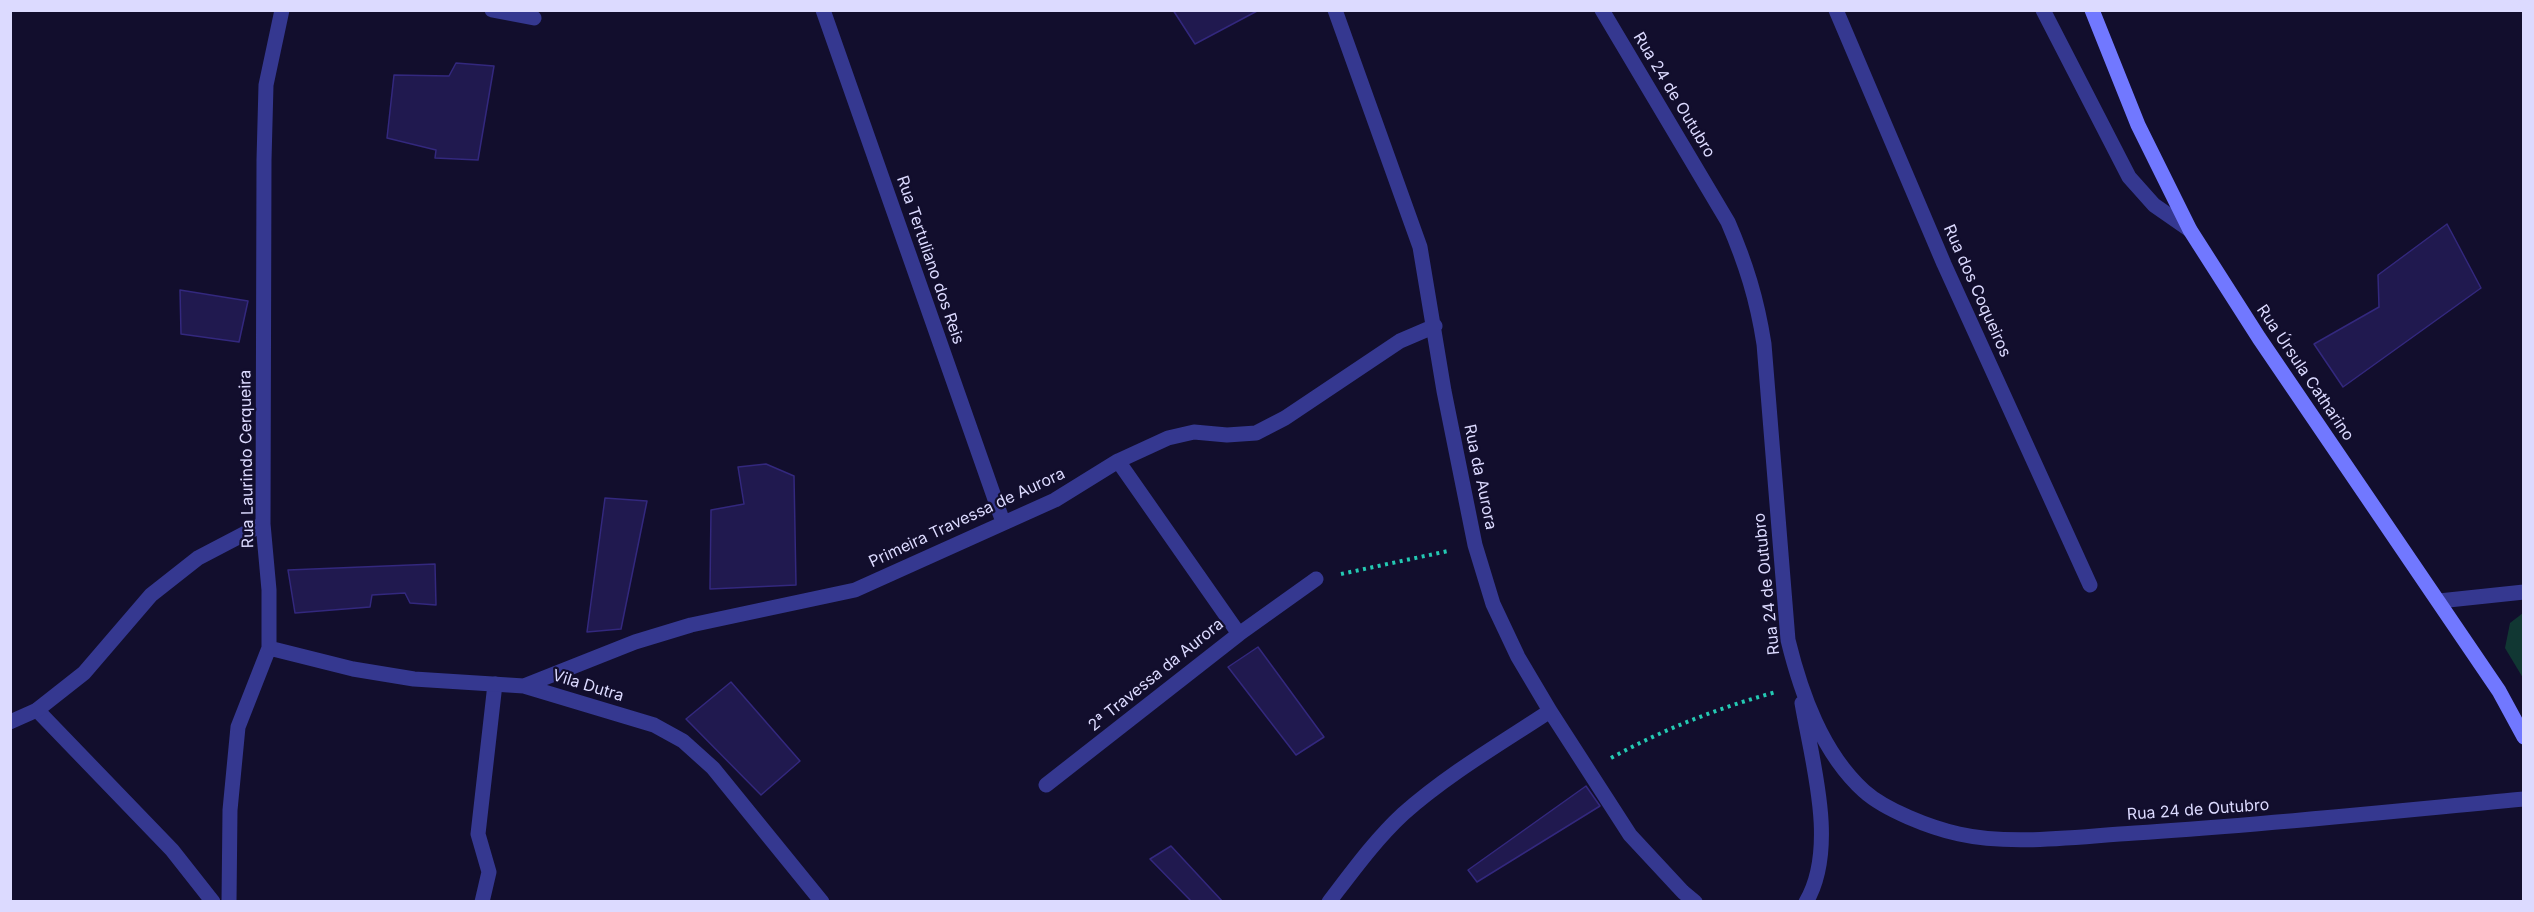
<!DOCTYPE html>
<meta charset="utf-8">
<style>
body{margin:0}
#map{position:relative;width:2534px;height:912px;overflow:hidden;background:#120e2d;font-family:Inter,sans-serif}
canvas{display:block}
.frame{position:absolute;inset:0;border:12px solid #dcdaff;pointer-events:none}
</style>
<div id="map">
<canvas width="2534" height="912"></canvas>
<div class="frame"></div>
</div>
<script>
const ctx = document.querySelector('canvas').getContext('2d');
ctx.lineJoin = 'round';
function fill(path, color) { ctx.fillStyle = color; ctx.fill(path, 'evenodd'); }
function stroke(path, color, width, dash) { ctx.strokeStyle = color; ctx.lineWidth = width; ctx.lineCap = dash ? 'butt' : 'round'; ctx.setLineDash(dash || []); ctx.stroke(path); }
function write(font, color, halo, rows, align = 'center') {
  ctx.font = font + ' Inter,sans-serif'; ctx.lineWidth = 4.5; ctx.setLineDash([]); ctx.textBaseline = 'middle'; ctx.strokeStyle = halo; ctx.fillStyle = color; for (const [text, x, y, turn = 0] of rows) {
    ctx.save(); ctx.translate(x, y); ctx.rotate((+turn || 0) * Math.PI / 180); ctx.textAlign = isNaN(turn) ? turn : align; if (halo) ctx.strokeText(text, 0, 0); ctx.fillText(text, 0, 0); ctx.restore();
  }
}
const green = new Path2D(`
 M2523,613v65l-18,-30 5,-25z`);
const building = new Path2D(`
 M1173,10h86l-64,34z
 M456,63l38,3 -16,94 -43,-2 1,-8 -49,-12 7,-63 55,1z
 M2447,224l34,64 -138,99 -29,-43 65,-37 -1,-32z
 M180,290l68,11 -9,41 -58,-8z
 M766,464l28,12 2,109 -86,4 1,-79 33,-6 -6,-37z
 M605,498l42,3 -26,128 -34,3z
 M435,564l1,41 -26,-2 -5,-10 -33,2 -2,12 -75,6 -7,-43z
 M1258,647l66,90 -28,18 -68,-88z
 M731,682l69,79 -39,34 -75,-76z
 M1586,786l14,20 -123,76 -9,-12z
 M1171,846l52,56h-31l-42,-43z`);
const path = new Path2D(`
 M1341,574l107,-23
 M1611,758c53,-29 107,-50 165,-66`);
const service = new Path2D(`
 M492,10l42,8
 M2043,10l86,167 25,28 36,25
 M37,710l135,140 41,52
 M482,902l7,-30 -11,-38 17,-150`);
const minor = new Path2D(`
 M823,10l180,512
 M1335,10l85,237 24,144 31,154 18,59 25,53 32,54 80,124 53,57 12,10
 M1602,10l126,212c18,42 29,77 36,122l24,296c13,53 34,113 76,151 21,19 67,37 95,43 53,12 122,2 176,-1 130,-8 259,-22 389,-34
 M1836,10l108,254 146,321
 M2439,601l85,-9
 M1239,634l77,-55
 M269,648l84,21 61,10 110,7 130,39 29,16 30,27 109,134
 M524,686l111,-44 56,-17 164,-35 200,-90 63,-39 50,-23 26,-6 33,3 29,-2 29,-15 115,-77 35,-15
 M1802,703c10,59 36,145 4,199
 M10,722l27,-12 47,-37 67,-78 47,-37 65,-34
 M1046,785l193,-151 -121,-173
 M229,902l1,-92 8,-83 31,-79v-58l-6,-66 1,-364 2,-75 16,-75
 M1329,902c23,-30 46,-62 74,-88 45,-40 97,-70 147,-103`);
const secondary = new Path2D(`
 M2092,10l46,115 52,105 69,108 240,353 25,46`);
const streetNames = [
 ["Rua 24 de Outubro",1674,95,59],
 ["Rua Tertuliano dos Reis",930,260,71],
 ["Rua dos Coqueiros",1977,291,66],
 ["Rua Úrsula Catharino",2305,373,56],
 ["Rua Laurindo Cerqueira",247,459,-91],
 ["Rua da Aurora",1480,477,78],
 ["Primeira Travessa de Aurora",967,518,-25],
 ["Rua 24 de Outubro",1767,584,-96],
 ["2ª Travessa da Aurora",1156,675,-39],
 ["Vila Dutra",588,686,17],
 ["Rua 24 de Outubro",2198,810,-4]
];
fill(green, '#113733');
fill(building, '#20194f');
stroke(building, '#33287e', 1.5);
stroke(path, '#24c9b3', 4, [3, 4.5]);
stroke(service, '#353890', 15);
stroke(minor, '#353890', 15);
stroke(secondary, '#7178ff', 15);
write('16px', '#dcdaff', '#120e2d', streetNames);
</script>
